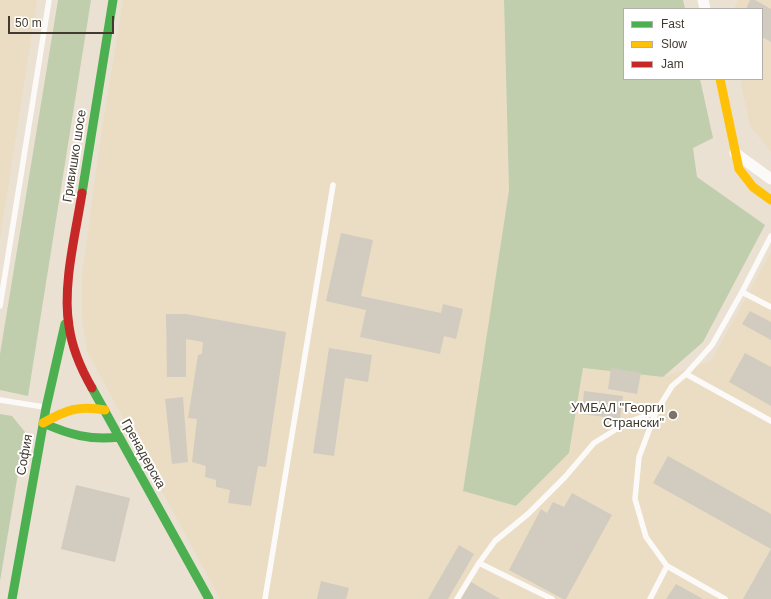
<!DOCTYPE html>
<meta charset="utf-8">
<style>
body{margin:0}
#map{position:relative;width:771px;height:599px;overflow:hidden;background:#eae1d2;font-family:Arial,sans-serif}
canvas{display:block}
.legend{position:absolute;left:623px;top:8px;width:140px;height:72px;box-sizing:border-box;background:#fff;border:1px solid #b3b0ac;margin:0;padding:5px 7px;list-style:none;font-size:12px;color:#413a2f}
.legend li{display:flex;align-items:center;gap:8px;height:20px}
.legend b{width:20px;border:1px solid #b3b0ac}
.scale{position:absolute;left:8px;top:16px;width:106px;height:18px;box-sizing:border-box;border:2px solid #413a2f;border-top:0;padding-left:5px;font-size:12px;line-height:14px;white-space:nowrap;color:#413a2f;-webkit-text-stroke:3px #fff;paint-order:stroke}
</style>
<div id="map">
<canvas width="771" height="599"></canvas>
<ul class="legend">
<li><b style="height:5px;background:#4caf50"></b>Fast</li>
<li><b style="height:5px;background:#ffc107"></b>Slow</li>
<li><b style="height:5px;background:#c62828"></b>Jam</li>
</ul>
<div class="scale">50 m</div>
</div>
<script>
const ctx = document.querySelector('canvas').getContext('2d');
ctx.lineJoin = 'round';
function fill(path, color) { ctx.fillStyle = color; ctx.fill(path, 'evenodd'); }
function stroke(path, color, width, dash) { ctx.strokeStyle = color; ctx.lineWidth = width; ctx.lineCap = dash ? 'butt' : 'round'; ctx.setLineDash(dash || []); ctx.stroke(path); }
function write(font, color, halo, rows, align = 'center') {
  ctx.font = font + ' Arial,sans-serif'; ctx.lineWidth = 4; ctx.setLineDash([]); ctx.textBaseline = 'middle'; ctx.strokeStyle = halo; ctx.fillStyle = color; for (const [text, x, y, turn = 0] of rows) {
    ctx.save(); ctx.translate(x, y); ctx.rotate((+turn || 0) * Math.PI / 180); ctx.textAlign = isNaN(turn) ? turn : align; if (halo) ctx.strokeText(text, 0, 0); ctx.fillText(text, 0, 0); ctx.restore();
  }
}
const built = new Path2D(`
 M0,0h37l-37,239z
 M123,0h381l5,190 -45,301 52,15 53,-53 14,-85 80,9 48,-16 60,-109v347h-551l-133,-248 -5,-34v-42l19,-140z
 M738,0h33v152l-21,-26 -10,-47h22v-70h-28z`);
const green = new Path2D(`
 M58,0h33l-63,396 -28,-6v-36z
 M504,0h179l2,9h-61v70h76l13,59 -20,10 4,29 68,48 -62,117 -40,35 -80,-9 -14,85 -53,53 -53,-15 46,-301z
 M0,414l12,2 13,16 -25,149z`);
const building = new Path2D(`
 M750,0h5l16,9v33l-9,-5v-28h-16z
 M341,233l32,7 -12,56 80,17 2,-9 20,5 -7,30 -12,-3 -4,18 -80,-17 6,-27 -40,-9z
 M750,311l21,11v18l-29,-16z
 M166,314h20l100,18 -20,135 -8,-1 -7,40 -23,-3 2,-13 -14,-3v-7l-11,-3 1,-11 -14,-4 5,-43 -9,-1 10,-63 4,-1 1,-12 -17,-3v38h-19z
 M329,348l43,7 -4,27 -23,-4 -11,78 -21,-3z
 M745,353l26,14v39l-42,-24z
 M611,368l30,5 -4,21 -29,-5z
 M584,391l39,5 -3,23 -38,-5z
 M183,397l5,65 -16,2 -7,-65z
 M668,456l103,58v35l-118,-66z
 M76,485l54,13 -15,64 -54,-13z
 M572,493l40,22 -46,84h-3l-54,-29 32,-61 6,4 6,-11 11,5z
 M459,545l15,9 -26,45h-20z
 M771,549v50h-28z
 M321,581l28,7 -3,11h-29z
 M471,582l29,17h-39z
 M676,584l27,15h-37z`);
const lane = new Path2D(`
 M742,292l29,15
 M0,306l49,-306
 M686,374l85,47
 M0,400l44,7
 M479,563l16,-22 33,-27 37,-37 29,-34 34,-21 28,-10
 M265,599l68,-414
 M457,599l22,-36 73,36
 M650,599l17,-33
 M725,599l-58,-33 -21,-29 -11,-38 4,-42 17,-45 16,-26 14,-12 26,-29 30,-53 29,-56`);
const street = new Path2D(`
 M703,0l2,9
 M735,153l36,26`);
const fast = new Path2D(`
 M82,193l31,-193
 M92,388l117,211
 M43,423c25,11 48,18 76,14
 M12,599l34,-191 19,-84`);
const slow = new Path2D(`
 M720,79l19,90 14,18 18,13
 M43,423c23,-13 36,-18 62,-13`);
const jam = new Path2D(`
 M82,193c-6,39 -20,93 -13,133 3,22 12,43 23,62`);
const markers = [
 [673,415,5,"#7c7468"]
];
const streetNames = [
 ["Гривишко шосе",75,156,-81],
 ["Гренадерска",143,454,61],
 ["София",25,455,-80]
];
const poiNames = [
 ["УМБАЛ \"Георги",664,408],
 ["Странски\"",664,423]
];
fill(built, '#ebddc3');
fill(green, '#c1ceae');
fill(building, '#d2cbbf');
stroke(lane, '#fcfaf8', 5.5);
stroke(street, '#fcfaf8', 11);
stroke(fast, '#4caf50', 9);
stroke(slow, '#ffc107', 9);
stroke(jam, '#c62828', 9);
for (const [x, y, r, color] of markers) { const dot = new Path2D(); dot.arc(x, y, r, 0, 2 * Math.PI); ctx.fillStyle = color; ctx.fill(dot); stroke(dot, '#fff', 1.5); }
write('13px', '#413a2f', '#fff', streetNames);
write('13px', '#413a2f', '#fff', poiNames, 'right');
</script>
